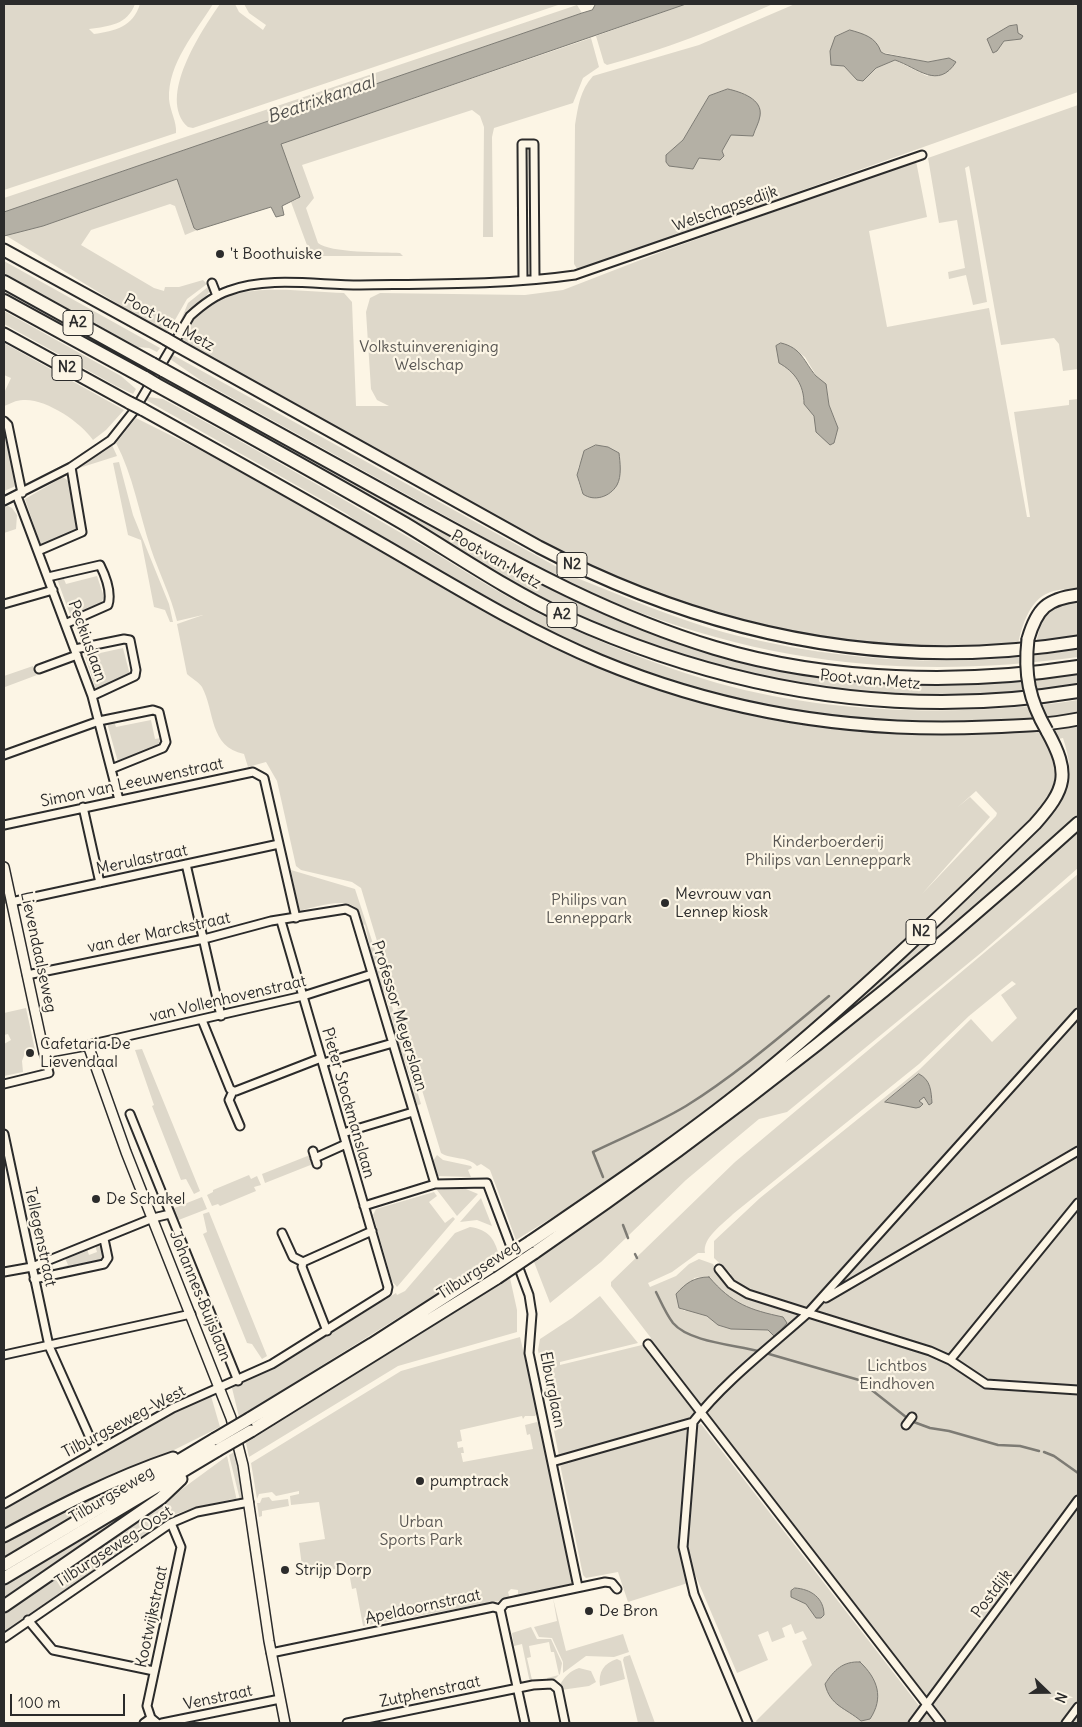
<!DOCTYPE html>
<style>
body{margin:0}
#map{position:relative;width:1082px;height:1727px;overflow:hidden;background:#fcf5e5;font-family:Delius,sans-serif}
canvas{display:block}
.frame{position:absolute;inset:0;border:5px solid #2b2b2b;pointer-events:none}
.north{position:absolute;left:1022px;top:1667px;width:50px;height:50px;-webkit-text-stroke:4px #fcf5e5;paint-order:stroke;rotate:112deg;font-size:14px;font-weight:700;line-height:20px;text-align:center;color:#2b2b2b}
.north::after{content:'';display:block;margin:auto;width:18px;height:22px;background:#2b2b2b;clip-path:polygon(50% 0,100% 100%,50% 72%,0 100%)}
.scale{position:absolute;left:10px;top:1694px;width:115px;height:22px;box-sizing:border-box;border:2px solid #2b2b2b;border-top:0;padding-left:6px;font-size:15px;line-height:18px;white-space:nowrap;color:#2b2b2b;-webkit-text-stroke:4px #fcf5e5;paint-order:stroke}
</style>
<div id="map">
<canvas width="1082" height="1727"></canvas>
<div class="frame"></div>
<div class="north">N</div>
<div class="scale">100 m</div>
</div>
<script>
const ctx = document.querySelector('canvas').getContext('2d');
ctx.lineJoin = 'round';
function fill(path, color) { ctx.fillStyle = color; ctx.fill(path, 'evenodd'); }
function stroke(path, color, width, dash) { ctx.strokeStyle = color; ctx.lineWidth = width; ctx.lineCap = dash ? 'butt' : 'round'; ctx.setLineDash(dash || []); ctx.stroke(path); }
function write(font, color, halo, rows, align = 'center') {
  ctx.font = font + ' Delius,sans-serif'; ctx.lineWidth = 4.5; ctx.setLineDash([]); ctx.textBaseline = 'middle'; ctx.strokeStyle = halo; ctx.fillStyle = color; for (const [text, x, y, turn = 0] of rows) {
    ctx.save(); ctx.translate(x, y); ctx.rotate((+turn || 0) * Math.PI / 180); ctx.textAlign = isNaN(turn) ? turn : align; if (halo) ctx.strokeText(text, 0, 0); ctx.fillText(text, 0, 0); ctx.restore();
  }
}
const green = new Path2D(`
 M4,4h131c-8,21 -25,22 -46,25l5,5c21,-3 39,-7 46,-30h73c-18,29 -45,59 -44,95 1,12 8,23 7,34l-172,57z
 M220,4h15l4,8 24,18 3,-5 -17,-12 -5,-9h317l-368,124 -5,-1c-32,-29 14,-97 32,-123z
 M686,4h87c-55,24 -109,46 -166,61l-3,-2 -8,-27z
 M795,4h281l-2,2 4,-2v88l-500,178 -4,-6 1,-139c3,-18 5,-35 18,-49l106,-31zM1009,26l9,7 3,6 -17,2 -7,10 -6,-2c0,-10 11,-18 18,-23zM881,52l47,10 21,-4 -22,18 -32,-16 -19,8 -13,13 -6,-1 -13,-14zM709,96l50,24 -6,16 -22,-1 -9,16 2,5 -25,2 -6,11 -18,-2 -9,-12 17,-15z
 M577,5l5,8 -578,199v-14z
 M591,38l8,29 -16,11 -10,25 -79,25 -2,9 1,100h-10l1,-110 -4,-11 -8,-6 -170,55 12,33 -8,10 12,35c12,10 65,9 82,10l3,3h-92l-20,-54 7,-3 -18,-55z
 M1078,105v264l-15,2 -4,-27 -5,-6 -53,7 -32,-179 -4,2 22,134 -14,3 -7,-30 -17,4 -1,-7 17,-4 -8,-48 -18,3 -11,-65z
 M916,161l11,56 -58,14 18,96 102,-19 38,209h3l-16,-105 55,-7v-5l9,-1v189c-8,1 -16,1 -24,3 -23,5 -32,33 -36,54l-85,3 -74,-3 -93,-16 -124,-37 -20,-13 -80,-35 -362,-204c5,-8 10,-16 16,-23 32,-39 103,-25 148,-24l8,9 4,104h33l-12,-6 -6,-11 -5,-77 4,-14 10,-5 145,2 38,-5 98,-38zM788,345l17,12 12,20 4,3 6,10 2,15 7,17 -13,16c-9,-6 -5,-11 -8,-19 -2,-6 -7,-11 -11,-15 0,-13 -5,-28 -16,-36zM596,445l12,2 10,6 2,19 -37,22c-11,-25 -5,-31 13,-49z
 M177,179l17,49 3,2 -12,5 -10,-29 -5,-2 -79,26 -10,15 73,43 10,3 1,-4h14l24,-7 4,4 -20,15 -20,35 -162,-99 38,-9z
 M4,261l156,87 -3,4 -8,-4 -12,-1 -133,-74z
 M209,286l1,4c-3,8 -24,28 -32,37l10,-24z
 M4,288l144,81 -3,5 -141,-79z
 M4,311l117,65 15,13 -3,5 -17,-8 -112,-62z
 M4,343l120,67 -18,20 -13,10c-12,-18 -48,-42 -70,-40 -7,0 -13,4 -19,6v-13l7,-15 -7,-3z
 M173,355l404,223c48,19 96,40 146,54 114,30 239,38 355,17v8c-152,21 -292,10 -437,-44 -39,-14 -77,-33 -114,-52l-324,-179 -33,-23z
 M160,376l362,198c37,19 75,38 113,53 142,55 294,68 443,45v14c-47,6 -95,11 -143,11 -147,-1 -289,-44 -418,-111l-359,-205z
 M148,397l15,2c80,43 160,88 238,134 53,30 104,66 160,91 46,21 94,40 143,55 112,35 259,39 374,21v15c-31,5 -62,5 -94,7 -153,7 -291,-22 -430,-86 -65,-30 -126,-71 -188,-107l-19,-15 -201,-114z
 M136,418l112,56 251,144c56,37 105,50 168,68 39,11 80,27 120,34 97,17 194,15 291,4v93c-100,91 -206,177 -312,261l273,-250c29,-31 38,-47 24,-90l-18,4c21,35 10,50 -14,79l-134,129 -111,98 -49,41 -129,94 -92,57 -26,-70 -9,-6 -4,2c-9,-10 -25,-6 -36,-13l-80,-265 -9,-6 -51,-12 -5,-4 -19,-85 -11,-19 -18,5 -4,-13c-35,-7 -29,-43 -42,-67 -3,-5 -11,-9 -15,-13l-10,-50 26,-9 -26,6c-6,-25 -18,-48 -26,-72 -12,-36 -18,-74 -35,-106zM976,791l21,22 -1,3 -74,78 68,-77 -20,-20 -12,10z
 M7,428l11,57 -14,6v-62z
 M112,445l5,11 -41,13z
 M119,462l14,53 36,89 4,18h-3l-5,-12 -11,-3 -13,-67 -13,-5 -15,-72z
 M63,477l8,6 8,48 -38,15 -16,-47z
 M8,506l4,2 5,7 -1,14 -12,4v-26z
 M97,576l7,21 -4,8 -29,12 -14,-38 6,-2 3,7z
 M1078,600v37l-42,6c9,-32 5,-36 42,-43z
 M123,648l7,27 -34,15 -13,-40 5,-1 3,6z
 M33,666l4,9 -32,12 -1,-11z
 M151,720l4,19 6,-1 1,4 -4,4 -40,16 -11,-39 7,-2 2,6z
 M1078,829v39l-96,84 -195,160 -28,7 -73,61 -85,82 -51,41 -16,-41 3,-5 77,-55z
 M291,870l64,19 24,73 -5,2 -9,-39 -3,-1c-1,-5 -2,-11 -5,-15 -11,-13 -44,-1 -58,2z
 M1078,874v849h-162l9,-13 -223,-290 -13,6 -129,35 -22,-111 2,-11 32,-21 28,-22 38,47 -78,19v3l82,-20 9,-7 -40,-52v-4l124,-120zM1012,981l4,3 -15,11 16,23 -25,24 -21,-23 -51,50 -160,129 -46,43v17l17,16 -8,7 -10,-17 -14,-5 -10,5 -13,12 -26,11 -2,-4 24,-11 26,-19h7c-3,-15 18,-29 28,-39l186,-150 50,-48zM700,1277h9l-24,34 -6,-3 15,-30z
 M380,966l41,138 -5,2 -3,-13 1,-3 -9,-28 -2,-2 -18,-67 -3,-1 -7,-24z
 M26,1008l9,42 -10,3 -3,8 1,11 -19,4v-32l7,-4 -3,-6 -4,1v-22z
 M142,1049l58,142 -6,3 -8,-15 -5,1 -29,-74 2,-1 -19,-55z
 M310,1155l3,9 -48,19 -3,-9z
 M437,1155l6,5 28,6 1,2 -4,2 3,7 -34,-1 -4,-15z
 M249,1175l2,4 6,-3 4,9 -7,2 2,4 -36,15 -2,-2 -6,2 -5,-11 6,-3v-2z
 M444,1189h22l12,5 -21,22 -20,-26z
 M434,1192l3,4 -8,6 16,21 8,-6 2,2 -58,68 -5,-6 -19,-66 3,-6z
 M202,1197l5,12 -31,12 -4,-12z
 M481,1198l11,28 -15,-6 -17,2z
 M209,1212l58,144 -5,3 -10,-15 -5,-1 -44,-109 4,-2 -4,-18z
 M470,1227c19,3 24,11 29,28l-260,162 -7,-29 44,-21 120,-74 1,2 8,-4 50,-58z
 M95,1245l7,2 2,9 -2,5 -48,11 -5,-2 2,-7 3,6 14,-4 -3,-7 22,-9 2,6 8,-3z
 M510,1278l7,32v22l-119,34 -149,91 -3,-14z
 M520,1337l18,75 -3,4h-10l-2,3 -1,-3 -62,14 2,11 -5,1 1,6 5,-1 1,6h-3l2,9 70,-13 -3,-15 -3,1 -2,-10 12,-3 4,3 31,158 -5,4 -53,11v-3l4,-1v-4l-7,-1 -3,3 2,7 -147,27 -7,-38 -4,1 -4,-22 -45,7 -4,-31 26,-4 -6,-37 -28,3 -1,-9 9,-2v-3l-23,5 -4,-4 -13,2 -2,5 -6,-36 150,-92z
 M211,1396l9,31 -216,108v-25l176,-102z
 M701,1424l219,283 -11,16h-152l-1,-2 56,-56 -10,-24 5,-2 -4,-8 -8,3 -4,-10 -9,4 3,9 -13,5 -4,-11 -10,4 10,25 -31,13 -43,-101 -8,-25 11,-122z
 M690,1428l-12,108 4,22 9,24 -63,20 -10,-30 -32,6 -3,-3 -23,-111z
 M236,1451l8,44 -4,5 -11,-45z
 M227,1456l10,45 -4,-2 -36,8 -21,7 -172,117v-17l107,-73z
 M145,1472l1,2 -142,85v-17z
 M156,1492l2,3 -154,108v-21z
 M269,1497l3,4 16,-2 1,7 -27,5v5l-3,1 -2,-14h3l2,-5z
 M553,1598l13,53 57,-17 6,18 -15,5 -28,-1 -23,17v-11l-11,-24 -13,-1 -5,-10 23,-6z
 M531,1627l6,12h14l11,24 -2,11 -7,7h-5l-1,-3 12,-3 -5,-23h-3l-2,-10 -20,4 2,11 -4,1 5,22 11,-1v3l-13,1 -8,-39 -8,2 -2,-13z
 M630,1655l25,68h-17l-15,-63 1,-3z
 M617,1659l4,2 4,18 -25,7c-2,-14 4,-23 17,-27z
 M579,1668l12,3 5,11 -7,4 -28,4 -1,-5c4,-8 10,-14 19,-17z`);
const water = new Path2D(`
 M596,4h90l-405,140 19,53 -18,9 2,9 -8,2 -5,-10 -74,23 -3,-2 -17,-49 -134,47 -39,10v-24l578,-199 10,-3z
 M1017,25l1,8 5,3 -2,3 -17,2 -7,10 -4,2 -6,-14 22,-13z
 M850,30c14,4 26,7 31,22l4,2 43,8 21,-4 7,4c-18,28 -38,6 -61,-2l-19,8 -13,13 -6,-1 -13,-14 -13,-1 -1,-14 5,-14z
 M728,89c13,3 35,10 32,27 -1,7 -5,13 -7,20l-22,-1 -9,16 2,5 -4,4 -21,-2 -6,11 -24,-3 -3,-4v-7l17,-15 26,-44z
 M781,343c21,5 23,19 35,33 3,3 7,5 10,8l3,21 9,23 -4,15 -4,2 -14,-13 -2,-16 -10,-12c0,-19 -9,-32 -25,-41l-3,-17z
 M596,445l12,2 11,6c1,9 3,23 -2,32 -7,12 -23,17 -34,9l-6,-19 7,-24z
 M919,1074c12,6 12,17 13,29l-3,2 -5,-8 -5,4 4,3 -3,3 -4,1 -31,-6z
 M709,1277c23,27 41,33 74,40l4,6 -12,14 -7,-7 -37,-1 -13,-4 -11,-9 -28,-8 -3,-14c10,-11 18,-17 33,-17z
 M795,1588c16,1 29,10 29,27l-3,3h-5l-10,-14 -15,-7v-6z
 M860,1662c18,17 24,36 10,57l-9,2c-15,-13 -31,-15 -36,-37 9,-14 18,-23 35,-22z`);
const stream = new Path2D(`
 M603,1177l-10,-25c31,-15 63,-28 93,-46 51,-32 97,-72 143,-110
 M623,1225l5,13
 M635,1254l2,4
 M656,1292c5,10 10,22 17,31 16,19 62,22 85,28
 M769,1354l90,26 52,41 19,7 19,3 49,14 22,1 19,5
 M1044,1452l10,4 24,17`);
const minor = new Path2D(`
 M523,280l-1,-136h12l1,135
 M212,283l5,13
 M4,421l4,4 14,68
 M17,496l75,200 27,104
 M4,501l67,-34 40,-27 23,-29 56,-95c11,-10 23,-20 38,-25 40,-15 89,-6 132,-6 69,-1 146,0 215,-10l347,-120
 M38,551l44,-19 -11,-65
 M48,577l52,-12c6,12 12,27 8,40l-43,19
 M4,604l49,-14
 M75,649l49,-10 6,1 6,30 -1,6 -43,20
 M39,669l38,-14
 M4,755l95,-34 54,-11 6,2 7,30 -3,6 -52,21
 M83,807l17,76
 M4,825l249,-53 11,6 32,140
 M186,864l35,152
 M11,902l268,-58
 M27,975l177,-36 67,-18 75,-12 8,4 81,271
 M202,1020l28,69 3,2 -4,9 11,26
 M88,1045l215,-49 69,-22
 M323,1063l70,-20
 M4,1084l45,-11 -5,-20
 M233,1091h3l85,-33
 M130,1114l108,267
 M343,1133l70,-21
 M4,1134l45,212 47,105
 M313,1151l4,13
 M315,1158l31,-14
 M364,1206l71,-22 52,-1 42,112 3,19 -3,39 49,234
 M282,1233l11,24 10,5
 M303,1262l69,-31
 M303,1262l-1,5 25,64
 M719,1269l12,15 17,10 60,19 270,-300
 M4,1272l28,-5 121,-49 17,-4
 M34,1279l70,-15 4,-6 -4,-19
 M826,1298l252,-147
 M648,1344l293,379
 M4,1355l187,-41
 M950,1360l128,-157
 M693,1422l-10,125 11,47 54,129
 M906,1425l6,-8
 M552,1462l141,-40c32,-41 76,-74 115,-109l122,38 20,9 36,24 92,6
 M4,1504l169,-96 99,-44 115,-72 1,-5 -107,-366
 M500,1609l5,-6 100,-21 7,1 5,6
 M500,1609l25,114
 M28,1620l25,30 101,21
 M4,1638l167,-115 26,-11 52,-10
 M271,1653l222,-46 7,2
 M151,1718l-4,-12 34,-159 -10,-24
 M144,1723l7,-5 6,5
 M162,1723l118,-24
 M347,1723l186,-38 19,-1 6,5 7,34
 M913,1723l165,-223
 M1066,1723l12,-16`);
const tertiary = new Path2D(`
 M4,867l40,186 44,-8 38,107 105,266 12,47 26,176 16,82`);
const trunk = new Path2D(`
 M4,250l162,89
 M4,334l126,69
 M178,346l361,201c170,89 348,126 539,95
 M142,409c81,45 163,91 243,137 71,41 140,84 215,115 123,51 255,72 387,66 31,-1 61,-2 91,-8
 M1028,639c9,-31 19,-40 50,-44
 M530,1242c79,-54 160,-108 234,-169 94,-78 183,-163 271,-249 31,-35 36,-50 12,-93
 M534,1253c191,-131 373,-274 544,-430
 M249,1419l123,-75 121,-78
 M251,1431l246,-153
 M4,1536c54,-29 110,-58 169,-78
 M4,1565l211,-126
 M4,1578l214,-128
 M4,1606l157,-108 20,-19`);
const motorway = new Path2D(`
 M4,282l148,82
 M4,301l141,77
 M163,370c84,47 168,93 252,139 97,53 193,107 300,139 113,34 248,37 363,19
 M155,384c84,46 167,92 250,140 53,32 104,67 160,93 164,74 335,103 513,74`);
const trunkBridge = new Path2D(`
 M166,339l12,7
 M130,403l12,6
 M1028,639c-4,35 1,61 19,92
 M493,1266l37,-24
 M497,1278l37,-25
 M215,1439l34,-20
 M218,1450l33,-19`);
const motorwayBridge = new Path2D(`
 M152,364l11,6
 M145,378l10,6`);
const markers = [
 [220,254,5,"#2b2b2b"],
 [665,903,5,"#2b2b2b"],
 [30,1053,5,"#2b2b2b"],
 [96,1199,5,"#2b2b2b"],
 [420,1481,5,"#2b2b2b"],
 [285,1570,5,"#2b2b2b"],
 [589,1611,5,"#2b2b2b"]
];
const shields = [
 [78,323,30],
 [67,368,30],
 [572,565,30],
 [562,615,30],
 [921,932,30]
];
const shieldNames = [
 ["A2",78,323],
 ["N2",67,368],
 ["N2",572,565],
 ["A2",562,615],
 ["N2",921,932]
];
const streetNames = [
 ["Welschapsedijk",725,209,-19],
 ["Poot van Metz",169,323,29],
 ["Poot van Metz",496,560,30],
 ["Peckiuslaan",87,641,70],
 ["Poot van Metz",870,680,5],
 ["Simon van Leeuwenstraat",132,783,-12],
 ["Merulastraat",142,860,-12],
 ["van der Marckstraat",159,933,-12],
 ["Lievendaalseweg",38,952,78],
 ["van Vollenhovenstraat",228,999,-13],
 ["Professor Meyerslaan",399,1016,73],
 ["Pieter Stockmanslaan",348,1103,74],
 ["Tellegenstraat",40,1237,78],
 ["Tilburgseweg",479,1270,-33],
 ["Johannes Buijslaan",200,1296,68],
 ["Elburglaan",552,1390,79],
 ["Tilburgseweg-West",124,1422,-28],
 ["Tilburgseweg",112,1495,-31],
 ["Tilburgseweg-Oost",114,1547,-33],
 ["Postdijk",992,1594,-53],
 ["Apeldoornstraat",423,1607,-12],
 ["Kootwijkstraat",152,1617,-78],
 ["Zutphenstraat",430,1692,-12],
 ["Venstraat",218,1698,-12]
];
const poiNames = [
 ["'t Boothuiske",230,254],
 ["Mevrouw van",675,894],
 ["Lennep kiosk",675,912],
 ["Cafetaria De",40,1044],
 ["Lievendaal",40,1062],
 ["De Schakel",106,1199],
 ["pumptrack",430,1481],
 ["Strijp Dorp",295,1570],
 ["De Bron",599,1611]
];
const parkNames = [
 ["Volkstuinvereniging",429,347],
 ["Welschap",429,365],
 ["Kinderboerderij",828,842],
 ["Philips van Lenneppark",828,860],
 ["Philips van",589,900],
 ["Lenneppark",589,918],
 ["Lichtbos",897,1366],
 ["Eindhoven",897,1384],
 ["Urban",421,1522],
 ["Sports Park",421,1540]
];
const waterNames = [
 ["Beatrixkanaal",321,100,-19]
];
fill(green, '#ded8ca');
fill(water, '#b4b0a5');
stroke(water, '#7d7b74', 1);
stroke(stream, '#7d7b74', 2.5);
stroke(minor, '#2b2b2b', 11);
stroke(tertiary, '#2b2b2b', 12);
stroke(trunk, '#2b2b2b', 15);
stroke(motorway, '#2b2b2b', 16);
stroke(minor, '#fcf5e5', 7);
stroke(tertiary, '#fcf5e5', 9);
stroke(trunk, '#fcf5e5', 11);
stroke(motorway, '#fcf5e5', 12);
stroke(trunkBridge, '#2b2b2b', 15, []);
stroke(motorwayBridge, '#2b2b2b', 16, []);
stroke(trunkBridge, '#fcf5e5', 11);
stroke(motorwayBridge, '#fcf5e5', 12);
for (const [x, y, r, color] of markers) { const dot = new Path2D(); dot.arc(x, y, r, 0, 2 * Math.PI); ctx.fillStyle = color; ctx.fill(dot); stroke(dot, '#fcf5e5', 2); }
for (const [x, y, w] of shields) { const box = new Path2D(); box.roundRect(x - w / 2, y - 12.5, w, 25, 4); ctx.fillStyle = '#fcf5e5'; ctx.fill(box); stroke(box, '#2b2b2b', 1); }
write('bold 15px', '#2b2b2b', null, shieldNames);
write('16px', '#2b2b2b', '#fcf5e5', streetNames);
write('16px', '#2b2b2b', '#fcf5e5', poiNames, 'left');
write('16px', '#585653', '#fcf5e5', parkNames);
write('italic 18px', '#545350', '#fcf5e5', waterNames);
</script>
